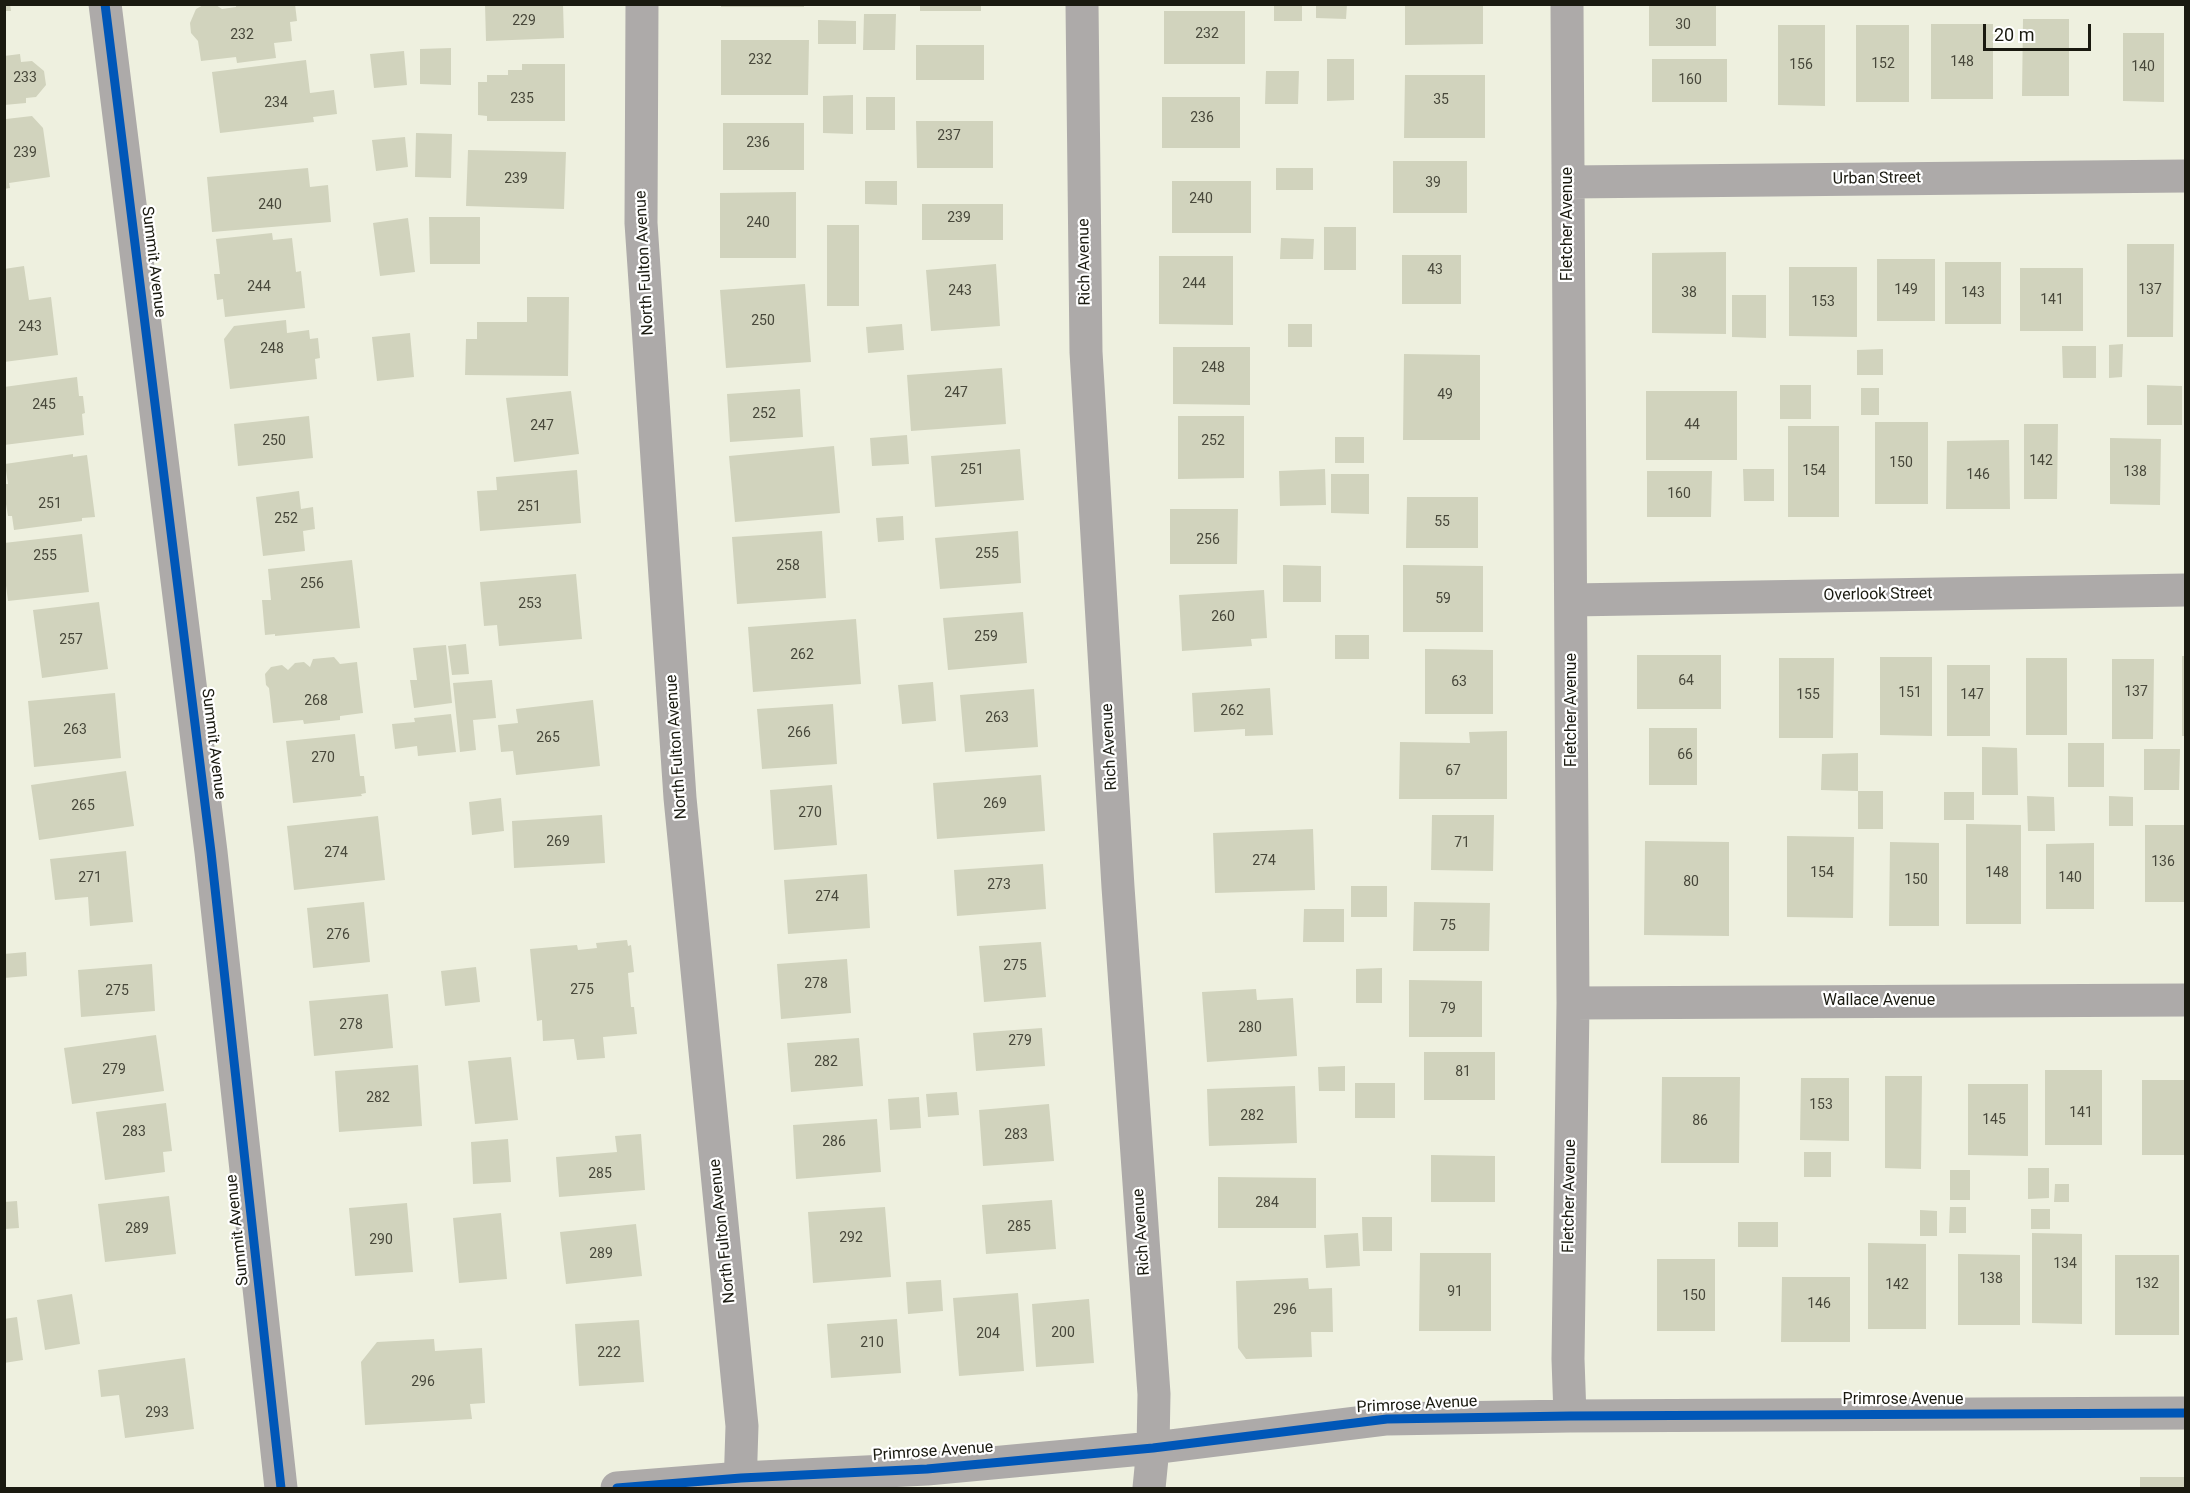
<!DOCTYPE html>
<style>
body{margin:0}
#map{position:relative;width:2190px;height:1493px;overflow:hidden;background:#eef0df;font-family:Roboto,sans-serif}
canvas{display:block}
.frame{position:absolute;inset:0;border:6px solid #1a1a10;pointer-events:none}
.scale{position:absolute;left:1983px;top:24px;width:108px;height:27px;box-sizing:border-box;border:3px solid #1a1a10;border-top:0;padding-left:8px;font-size:18px;line-height:21px;white-space:nowrap;color:#1a1a10;-webkit-text-stroke:4px #fff;paint-order:stroke}
</style>
<div id="map">
<canvas width="2190" height="1493"></canvas>
<div class="frame"></div>
<div class="scale">20 m</div>
</div>
<script>
const ctx = document.querySelector('canvas').getContext('2d');
ctx.lineJoin = 'round';
function fill(path, color) { ctx.fillStyle = color; ctx.fill(path, 'evenodd'); }
function stroke(path, color, width, dash) { ctx.strokeStyle = color; ctx.lineWidth = width; ctx.lineCap = dash ? 'butt' : 'round'; ctx.setLineDash(dash || []); ctx.stroke(path); }
function write(font, color, halo, rows, align = 'center') {
  ctx.font = font + ' Roboto,sans-serif'; ctx.lineWidth = 4.5; ctx.setLineDash([]); ctx.textBaseline = 'middle'; ctx.strokeStyle = halo; ctx.fillStyle = color; for (const [text, x, y, turn = 0] of rows) {
    ctx.save(); ctx.translate(x, y); ctx.rotate((+turn || 0) * Math.PI / 180); ctx.textAlign = isNaN(turn) ? turn : align; if (halo) ctx.strokeText(text, 0, 0); ctx.fillText(text, 0, 0); ctx.restore();
  }
}
const building = new Path2D(`
 M4,4h6l1,7h-7z
 M205,4l11,1 6,4 14,-2v-3h59l2,17 -7,1 2,19 -18,2 2,15 -39,5 -1,-6 -35,4 -3,-20 -7,-8 -1,-10 6,-14z
 M485,4h78l1,34 -78,3z
 M920,4h61v7h-61z
 M1274,4h28v17h-28z
 M1316,4h31l-1,15 -30,-1z
 M1405,4h78v40l-78,1z
 M1649,4h67v42h-67z
 M721,5h83v2h-83z
 M1164,11h81v53h-81z
 M864,14h32l-1,36h-32z
 M2023,19h46v77h-47z
 M818,20l38,1v23h-38z
 M1931,24h62v75h-62z
 M1778,25h47v81l-47,-1z
 M1856,25h53v77h-53z
 M2123,33h41v69l-41,-1z
 M721,40h88l-1,55h-87z
 M916,45h68v35h-68z
 M451,48v37l-31,-1v-35z
 M404,51l3,34 -33,3 -4,-34z
 M20,54l1,8 11,-1 12,10 2,14 -10,12 -10,1v5l-22,2v-49z
 M1327,59h27v41l-27,1z
 M1652,59h75v43h-75z
 M306,60l4,33 24,-3 3,24 -24,3 1,5 -94,11 -8,-61z
 M522,64h43v57h-78v-5l-9,-1v-33h9v-7h21v-5h14z
 M1266,71h33l-1,33h-33z
 M1405,75h80v63h-81z
 M853,95v39l-30,-1v-37z
 M866,97h29v33h-29z
 M1162,97h78v51h-78z
 M32,116l11,12 7,49 -41,6 1,5 -6,1v-67l2,-3z
 M916,121h77v47h-76z
 M723,123h81v47h-81z
 M416,133l36,1 -1,44 -36,-1z
 M405,137l3,30 -32,4 -4,-31z
 M468,150l98,2 -2,57 -98,-3z
 M1393,161h74v52h-74z
 M308,168l2,19 18,-2 3,37 -119,10 -5,-55z
 M1276,168h37v22h-37z
 M865,181h32v24l-32,-1z
 M1172,181h79v52h-79z
 M796,192v66h-76v-65z
 M922,204h81v36h-81z
 M429,217h51v47h-50z
 M408,218l7,54 -35,4 -7,-53z
 M827,225h32v81h-32z
 M1324,227h32v43h-32z
 M272,233l1,7 19,-2 4,34 5,-1 4,37 -80,9 -2,-18 -6,1 -3,-26h6l-4,-35z
 M1281,238l33,1 -1,20h-33z
 M2127,244h47l-1,93h-46z
 M1726,252v82l-74,-1v-80z
 M1402,255h59v49h-59z
 M1159,256h74v69l-74,-1z
 M1877,259h58v62h-58z
 M1945,262h56v62h-56z
 M996,264l4,62 -69,5 -5,-61z
 M24,266l5,34 22,-3 7,58 -54,7v-93z
 M1789,267h68v70l-68,-1z
 M2020,268h63v63h-63z
 M805,284l6,78 -85,6 -6,-78z
 M1732,295h34v43l-34,-1z
 M527,297h42l-1,79 -103,-1 1,-36h11v-17h50z
 M286,320l1,13 22,-3 1,9 8,-1 2,20 -5,1 2,20 -87,10 -6,-50 10,-13z
 M902,324l2,26 -36,3 -2,-26z
 M1288,324h24v23h-24z
 M410,333l4,44 -37,4 -5,-44z
 M2123,344l-1,33 -13,1v-33z
 M2062,346h34v32h-33z
 M1173,347h77v58l-77,-1z
 M1883,349v26h-26v-25z
 M1404,354l76,1v85h-77z
 M1002,368l4,56 -95,7 -4,-56z
 M77,377l2,19h4l2,17 -3,1 2,21 -80,10v-58z
 M1780,385h31v34h-31z
 M2147,385l35,1v39h-35z
 M1861,388h18v27h-18z
 M800,389l3,48 -73,5 -3,-48z
 M571,391l8,63 -65,8 -8,-64z
 M1646,391h91v69h-91z
 M309,416l4,42 -75,8 -4,-42z
 M1178,416h66v62l-66,1z
 M1875,422h53v82h-53z
 M2024,424h34l-1,75h-33z
 M1788,426h51v91h-51z
 M907,435l2,29 -37,2 -2,-28z
 M1335,437h29v26h-29z
 M2110,438l51,1 -1,66 -50,-1z
 M2009,440l1,69h-64l1,-68z
 M834,446l6,67 -105,9 -6,-66z
 M1020,449l4,51 -89,7 -4,-51z
 M73,454v3l14,-2 8,62 -13,1v3l-68,9 -2,-14h-4l-4,-24v-8h4l-3,-20z
 M1325,469l1,36 -46,1 -1,-35z
 M1743,469h31v32h-30z
 M577,470l4,53 -101,8 -3,-40 20,-1 -1,-13z
 M1647,471h65l-1,46h-64z
 M1331,474h38v40l-38,-1z
 M299,491l2,18 12,-2 2,22 -12,2 2,20 -42,5 -7,-59z
 M1407,497h71v51h-72z
 M1170,509h68l-1,55h-67z
 M903,516l1,24 -26,2 -2,-24z
 M822,531l4,67 -89,6 -5,-67z
 M1018,531l3,52 -81,6 -5,-51z
 M82,534l7,58 -81,9 -4,-31v-27z
 M352,560l8,68 -85,8v-2l-10,1 -3,-35h9l-3,-31z
 M1283,565l38,1v36h-38z
 M1403,565l80,1v66h-80z
 M576,574l6,65 -83,7 -2,-21 -13,1 -4,-44z
 M1264,590l3,48 -16,1 1,7 -70,5 -3,-56z
 M99,602l9,67 -66,9 -9,-68z
 M1023,612l4,51 -79,7 -5,-52z
 M856,619l5,65 -108,8 -5,-65z
 M1335,635h34v24h-34z
 M466,644l3,30 -17,1 -4,-29z
 M446,645l6,58 -38,5 -4,-28h7l-4,-32z
 M1425,649l68,1v64h-68z
 M1637,655h84v54h-84z
 M2182,656h4v80h-4z
 M334,657l6,7 17,-2 6,51 -23,3v4l-36,4 -1,-4 -30,3 -4,-35 -3,-3 -1,-11 6,-7 11,-2 6,5 7,-7 9,-1 6,5 3,-8z
 M1880,657h52v79l-52,-1z
 M1779,658h55l-1,80h-54z
 M2026,658h41v77h-41z
 M2112,659h42l-1,80h-41z
 M1947,665h43v71h-43z
 M492,680l4,38 -23,2 3,30 -16,2 -7,-69z
 M933,682l3,39 -34,3 -4,-39z
 M1270,688l3,47 -28,1v-7l-51,3 -2,-39z
 M1034,689l4,58 -73,5 -5,-57z
 M115,693l6,65 -87,9 -6,-66z
 M593,700l7,66 -84,9 -3,-24 -12,1 -3,-27 20,-2 -2,-14z
 M833,704l4,60 -75,5 -5,-60z
 M451,714l5,38 -38,4 -1,-10 -22,3 -3,-25 23,-2 -1,-4z
 M1649,728h48v57h-48z
 M1507,731v68h-108l1,-57 70,1 -1,-11z
 M355,734l5,42h4l2,17 -5,1 1,2 -69,7 -7,-62z
 M2068,743h36v44h-36z
 M1982,747l35,1 1,47h-36z
 M2144,749h36l-1,41h-35z
 M1858,753v38l-37,-1 1,-36z
 M126,771l8,55 -95,14 -8,-55z
 M1041,775l4,56 -108,8 -4,-56z
 M832,785l5,60 -63,5 -4,-60z
 M1858,791h25v38h-25z
 M1944,792h30v28h-30z
 M2027,796l27,1 1,34h-27z
 M2109,796l24,1v29h-24z
 M501,798l3,33 -32,4 -3,-33z
 M602,815l3,48 -91,5 -2,-47z
 M1432,815h62l-1,56 -62,-1z
 M378,816l7,64 -91,10 -7,-64z
 M1966,824l55,1v99h-55z
 M2145,825h41v77h-41z
 M1313,829l2,61 -100,3 -2,-60z
 M1787,836l67,1 -1,81 -66,-1z
 M1645,841l84,1v94l-85,-1z
 M1890,842l49,1v83h-50z
 M2094,843v66h-48v-65z
 M126,851l7,71 -43,4 -2,-29 -33,3 -5,-41z
 M1043,864l3,45 -89,7 -3,-46z
 M867,874l3,54 -82,6 -4,-54z
 M1351,886h36v31h-36z
 M364,902l6,60 -57,6 -6,-60z
 M1414,902l76,1 -1,48h-76z
 M1304,909h40v33h-41z
 M627,940l1,6 3,-1 3,27 -6,1 3,34h3l3,27 -34,3 2,21 -28,2 -3,-21 -31,2 -1,-21 -5,1 -7,-72 47,-4 1,5 19,-2 -1,-5z
 M1041,942l5,55 -62,5 -5,-56z
 M26,952l1,24 -23,2v-24z
 M847,959l4,54 -70,6 -4,-55z
 M152,964l3,47 -74,6 -3,-47z
 M476,967l4,35 -35,4 -4,-35z
 M1382,968v35h-26v-34z
 M1409,980l73,1v56h-73z
 M1256,989l1,11 36,-2 4,58 -90,6 -5,-70z
 M388,994l5,54 -79,8 -5,-55z
 M1042,1028l3,38 -69,5 -3,-38z
 M156,1035l8,56 -92,13 -8,-56z
 M859,1038l4,48 -72,6 -4,-49z
 M1424,1052h71v48h-71z
 M511,1057l7,63 -43,4 -7,-63z
 M418,1065l4,61 -83,6 -4,-61z
 M1345,1066v25h-26l-1,-24z
 M2045,1070h57v75h-57z
 M1885,1076h37l-1,93 -36,-1z
 M1662,1077h78l-1,86h-78z
 M1801,1078h48v63l-49,-1z
 M2142,1080h42v75h-42z
 M1355,1083h40v35h-40z
 M1968,1084h60v72l-60,-1z
 M1295,1086l2,57 -88,3 -2,-57z
 M957,1092l2,23 -31,2 -2,-23z
 M919,1097l2,31 -31,2 -2,-31z
 M166,1103l6,48 -9,1 2,20 -60,8 -9,-68z
 M1049,1104l5,57 -71,5 -4,-56z
 M877,1119l4,53 -85,7 -3,-54z
 M641,1134l4,56 -86,7 -3,-40 61,-5 -2,-16z
 M508,1139l3,43 -38,2 -2,-42z
 M1804,1152h27v25h-27z
 M1431,1155l64,1v46h-64z
 M2028,1168h21v30l-21,1z
 M1950,1170h20v30h-20z
 M1218,1177l98,1v50h-98z
 M2055,1184h14v18h-15z
 M169,1196l7,58 -71,8 -7,-58z
 M1052,1200l4,49 -70,5 -4,-49z
 M17,1201l2,27 -15,1v-27z
 M407,1203l6,69 -58,4 -6,-68z
 M885,1207l6,70 -78,6 -5,-71z
 M1950,1207h16v26h-17z
 M2031,1209h19v20h-19z
 M1920,1210l17,1v25h-17z
 M501,1213l6,66 -48,4 -6,-65z
 M1362,1217h30v34h-29z
 M1738,1222h40v25h-40z
 M636,1224l6,52 -76,8 -6,-52z
 M1358,1233l2,33 -34,2 -2,-33z
 M2032,1233l50,1v90l-50,-1z
 M1868,1243l58,1v85h-58z
 M1420,1253h71v78h-72z
 M1958,1254l62,1v70h-62z
 M2115,1255h64v80h-64z
 M1657,1259h58v72h-58z
 M1782,1277h68v65h-69z
 M1308,1278l1,11 23,-1 1,44h-22l1,25 -66,2 -8,-11 -2,-67z
 M941,1280l2,31 -35,3 -2,-32z
 M1018,1293l6,78 -65,5 -6,-78z
 M72,1294l8,50 -35,6 -8,-50z
 M1089,1299l5,64 -58,4 -4,-63z
 M17,1317l6,43 -19,3v-44z
 M897,1319l4,54 -70,5 -4,-54z
 M639,1320l5,62 -65,4 -4,-62z
 M434,1339l1,12 47,-3 3,55 -15,1 2,15 -107,6 -4,-63 16,-20z
 M185,1358l9,71 -69,9 -6,-43 -18,2 -3,-27z
 M2140,1477h46v11h-46z`);
const street = new Path2D(`
 M105,4l106,848 70,636
 M642,4l-1,219 39,575 62,628 -2,62
 M1082,4l4,348 32,535 36,507 -1,54 -4,40
 M1567,4l6,999 -5,356 2,57
 M1568,182l618,-6
 M1571,600l615,-10
 M1573,1003l613,-3
 M617,1488l124,-10 186,-9 226,-21 234,-29 183,-3 616,-3`);
const cycleway = new Path2D(`
 M105,4l106,848 70,636
 M617,1488l124,-10 186,-9 226,-21 234,-29 183,-3 616,-3`);
const numberNames = [
 ["229",524,21],
 ["30",1683,25],
 ["232",1207,34],
 ["232",242,35],
 ["232",760,60],
 ["148",1962,62],
 ["152",1883,64],
 ["156",1801,65],
 ["140",2143,67],
 ["233",25,78],
 ["160",1690,80],
 ["235",522,99],
 ["35",1441,100],
 ["234",276,103],
 ["236",1202,118],
 ["237",949,136],
 ["236",758,143],
 ["239",25,153],
 ["239",516,179],
 ["39",1433,183],
 ["240",1201,199],
 ["240",270,205],
 ["239",959,218],
 ["240",758,223],
 ["43",1435,270],
 ["244",1194,284],
 ["244",259,287],
 ["149",1906,290],
 ["137",2150,290],
 ["243",960,291],
 ["38",1689,293],
 ["143",1973,293],
 ["141",2052,300],
 ["153",1823,302],
 ["250",763,321],
 ["243",30,327],
 ["248",272,349],
 ["248",1213,368],
 ["247",956,393],
 ["49",1445,395],
 ["245",44,405],
 ["252",764,414],
 ["44",1692,425],
 ["247",542,426],
 ["250",274,441],
 ["252",1213,441],
 ["142",2041,461],
 ["150",1901,463],
 ["251",972,470],
 ["154",1814,471],
 ["138",2135,472],
 ["146",1978,475],
 ["160",1679,494],
 ["251",50,504],
 ["251",529,507],
 ["252",286,519],
 ["55",1442,522],
 ["256",1208,540],
 ["255",987,554],
 ["255",45,556],
 ["258",788,566],
 ["256",312,584],
 ["59",1443,599],
 ["253",530,604],
 ["260",1223,617],
 ["259",986,637],
 ["257",71,640],
 ["262",802,655],
 ["64",1686,681],
 ["63",1459,682],
 ["137",2136,692],
 ["151",1910,693],
 ["155",1808,695],
 ["147",1972,695],
 ["268",316,701],
 ["262",1232,711],
 ["263",997,718],
 ["263",75,730],
 ["266",799,733],
 ["265",548,738],
 ["66",1685,755],
 ["270",323,758],
 ["67",1453,771],
 ["269",995,804],
 ["265",83,806],
 ["270",810,813],
 ["269",558,842],
 ["71",1462,843],
 ["274",336,853],
 ["274",1264,861],
 ["136",2163,862],
 ["154",1822,873],
 ["148",1997,873],
 ["271",90,878],
 ["140",2070,878],
 ["150",1916,880],
 ["80",1691,882],
 ["273",999,885],
 ["274",827,897],
 ["75",1448,926],
 ["276",338,935],
 ["275",1015,966],
 ["278",816,984],
 ["275",582,990],
 ["275",117,991],
 ["79",1448,1009],
 ["278",351,1025],
 ["280",1250,1028],
 ["279",1020,1041],
 ["282",826,1062],
 ["279",114,1070],
 ["81",1463,1072],
 ["282",378,1098],
 ["153",1821,1105],
 ["141",2081,1113],
 ["282",1252,1116],
 ["145",1994,1120],
 ["86",1700,1121],
 ["283",134,1132],
 ["283",1016,1135],
 ["286",834,1142],
 ["285",600,1174],
 ["284",1267,1203],
 ["285",1019,1227],
 ["289",137,1229],
 ["292",851,1238],
 ["290",381,1240],
 ["289",601,1254],
 ["134",2065,1264],
 ["138",1991,1279],
 ["132",2147,1284],
 ["142",1897,1285],
 ["91",1455,1292],
 ["150",1694,1296],
 ["146",1819,1304],
 ["296",1285,1310],
 ["200",1063,1333],
 ["204",988,1334],
 ["210",872,1343],
 ["222",609,1353],
 ["296",423,1382],
 ["293",157,1413]
];
const streetNames = [
 ["Urban Street",1877,179,-1],
 ["Fletcher Avenue",1568,224,-90],
 ["Summit Avenue",153,262,83],
 ["Rich Avenue",1085,262,-91],
 ["North Fulton Avenue",645,263,-93],
 ["Overlook Street",1878,595,-1],
 ["Fletcher Avenue",1572,710,-90],
 ["Summit Avenue",213,744,83],
 ["North Fulton Avenue",677,747,-94],
 ["Rich Avenue",1110,747,-93],
 ["Wallace Avenue",1879,1001],
 ["Fletcher Avenue",1570,1196,-89],
 ["Summit Avenue",238,1230,-96],
 ["North Fulton Avenue",723,1231,-96],
 ["Rich Avenue",1142,1232,-94],
 ["Primrose Avenue",1903,1400],
 ["Primrose Avenue",1417,1405,-3],
 ["Primrose Avenue",933,1452,-4]
];
fill(building, '#d1d3bd');
stroke(street, '#adaaa9', 33);
stroke(cycleway, '#0057b8', 9);
write('14px', '#48483b', null, numberNames);
write('16px', '#1a1a10', '#fff', streetNames);
</script>
